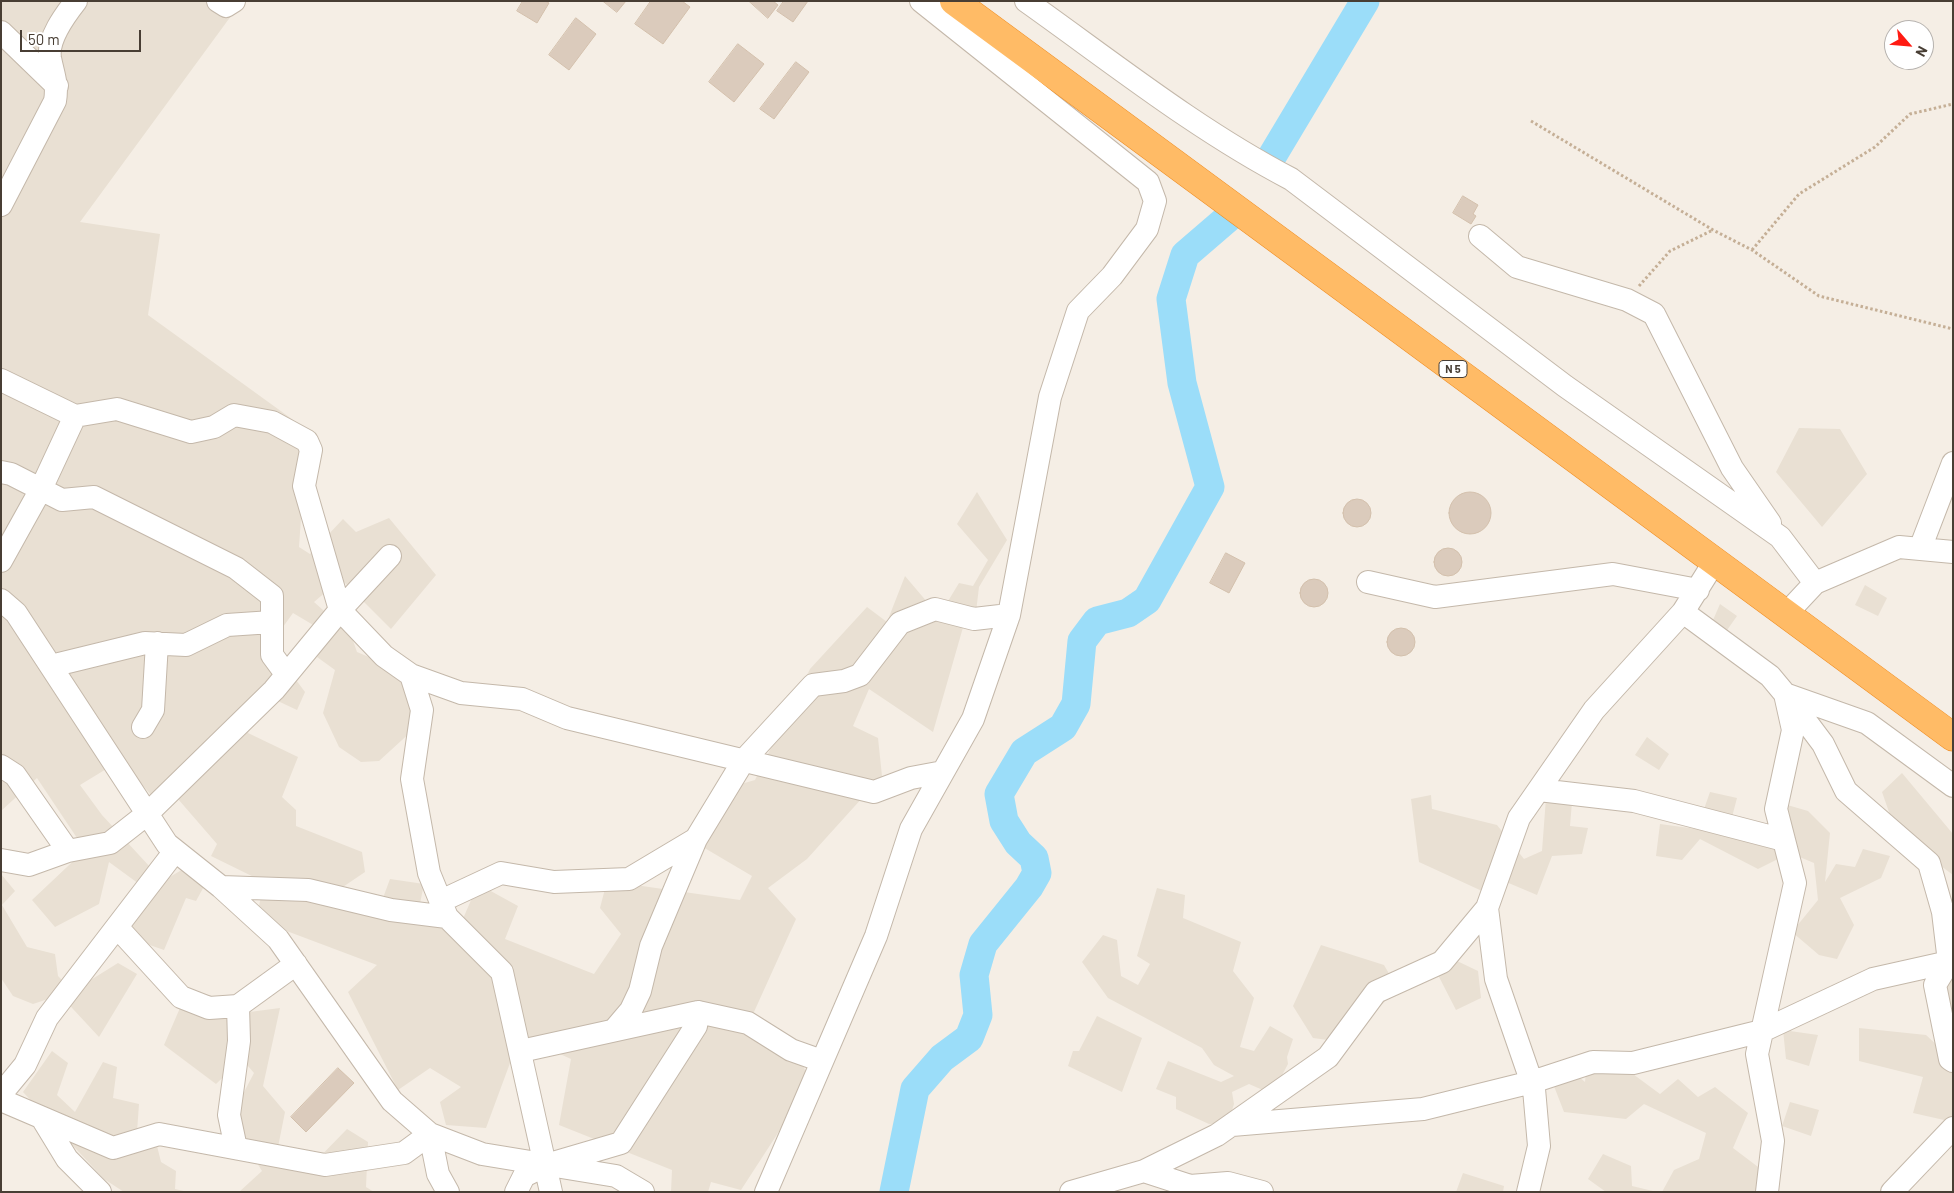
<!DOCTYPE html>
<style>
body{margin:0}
#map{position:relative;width:1954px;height:1193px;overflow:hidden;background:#f5eee5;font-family:Barlow,sans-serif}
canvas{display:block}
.frame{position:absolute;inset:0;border:2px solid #483e34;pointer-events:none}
.north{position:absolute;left:1884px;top:20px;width:50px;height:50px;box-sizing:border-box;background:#fff;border:1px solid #b6b2ae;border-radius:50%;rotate:117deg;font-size:14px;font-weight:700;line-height:20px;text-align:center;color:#483e34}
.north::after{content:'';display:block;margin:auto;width:18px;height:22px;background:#ff1b12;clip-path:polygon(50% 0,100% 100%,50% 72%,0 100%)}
.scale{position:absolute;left:20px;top:30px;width:121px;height:22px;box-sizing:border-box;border:2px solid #483e34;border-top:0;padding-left:6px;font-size:15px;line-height:18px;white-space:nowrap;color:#483e34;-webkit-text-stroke:4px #fff;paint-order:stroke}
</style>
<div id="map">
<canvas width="1954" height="1193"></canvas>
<div class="frame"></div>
<div class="north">N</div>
<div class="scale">50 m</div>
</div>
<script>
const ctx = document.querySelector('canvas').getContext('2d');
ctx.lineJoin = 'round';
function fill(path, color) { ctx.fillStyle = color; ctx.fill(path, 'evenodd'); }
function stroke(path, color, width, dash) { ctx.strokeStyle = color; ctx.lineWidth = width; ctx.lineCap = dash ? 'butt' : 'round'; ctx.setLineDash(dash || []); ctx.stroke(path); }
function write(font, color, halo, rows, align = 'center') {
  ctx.font = font + ' Barlow,sans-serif'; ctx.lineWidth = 5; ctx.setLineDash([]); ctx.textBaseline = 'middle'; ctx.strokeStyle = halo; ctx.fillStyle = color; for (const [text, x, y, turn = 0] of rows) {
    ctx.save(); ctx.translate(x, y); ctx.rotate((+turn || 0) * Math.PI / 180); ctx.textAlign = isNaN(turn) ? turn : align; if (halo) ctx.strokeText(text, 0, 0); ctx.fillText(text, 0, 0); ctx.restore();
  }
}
const residential = new Path2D(`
 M1,1h241l-162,221 80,12 -12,81 159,115 -8,117 11,7 33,-35 13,13 33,-14 47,57 -45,54 -50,-50 -27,23 37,33 6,17 54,23 2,55 -34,31 -18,1 -22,-15 -16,-34 12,-43 -18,-13 8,-25 -32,-19 -23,32 35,47 -8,18 -32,-15 -17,38 50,24 -16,40 14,13v16l66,26 3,20 -34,23 49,11 10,-27 34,5 -7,34 42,10 19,-44 40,22 -13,33 89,35 27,-40 -21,-26 7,-27 133,19 12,-24 -61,-36 29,-50 35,-10 55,-111 57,-62 20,15 18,-46 34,40 20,-33 14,3 15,-26 -31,-36 20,-32 30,48 -28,47 -3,25 -10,5 -33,115 -64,-43 -16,37 25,12 4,38 -75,83 -39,29 28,31 -47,104 44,23 18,36 -70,108 -30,-8 -3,10h-37l1,-22 -113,-45 12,-66 -51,-23 -34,92 -40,-3 -6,-23 21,-15 -31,-19 -32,22 -50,-98 29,-27 -93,-35 -25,-24 5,-24 -53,-26 6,-12 -52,-60 -14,11 -30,-35 -41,25 22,30 61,66 22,-13 22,13 -11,20 -10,-3 -22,52 -37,-13 23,-45 -41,-30 -10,42 -44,23 -23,-27 53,-50 -48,-72 -36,33z
 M1799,428l41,1 27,45 -45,53 -46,-55z
 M1865,585l22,13 -9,18 -23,-11z
 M1720,604l17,12 -12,17 -15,-6z
 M1647,737l22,17 -10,16 -24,-15z
 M1902,773l51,61v41l-57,-43 -14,-40z
 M1710,792l27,6 -5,19 33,14 12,-29 31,9 22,22 -5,49 11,-18 19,3 8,-18 27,7 -9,22 -41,20 14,27 -17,34 -18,-4 -27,-23 26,-32 -4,-37 -24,-10 -32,16 -58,-30 -18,21 -26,-4 4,-32 37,5z
 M1431,795l1,14 65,16 27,34 18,-8 4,-53 26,4 -2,24 18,2 -6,26 -30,2 -15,39 -45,-19 -10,15 -63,-29 -8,-63z
 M1,874l14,17 -13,14 25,42 28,7 3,22 15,15 45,-28 19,11 -38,63 -39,-42 -27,9 -20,-8 -12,-18z
 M1157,888l28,7 -2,23 58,24 -8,29 21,27 -14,49 14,4 16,-25 23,13 -6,18 1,7 -16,30 -23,-10 -17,8 2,12 -6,19 -19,1 -33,-15v-12l-20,-8 12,-28 53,21 13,-6 -20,-11 -12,-17 -94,-50 -26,-36 21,-27 14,5 4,36 17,9 12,-21 -13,-8z
 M1321,945l63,20 14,24 -55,53 -30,-4 -20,-32z
 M1455,960l23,11 3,27 -25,12 -19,-37z
 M1953,974v39l-21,-9z
 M186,994l33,22 61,-8 -17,78 22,26 -8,40 31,17 39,-40 21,13 -2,45 8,5h-135l23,-21 -32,-52 24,-46 -12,-14 -26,25 -52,-39z
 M1097,1016l45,22 -20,54 -54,-26 5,-15h6z
 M1859,1028l67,7 27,25v62l-40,-9 10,-36 -64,-16z
 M1783,1030l35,5 -9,31 -23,-7z
 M52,1051l16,12 -11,32 18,17 28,-50 14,5 -4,31 26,6 -2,28 19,10 5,20 15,9 -1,18 13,3h-64l-20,-13 -81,-87z
 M1618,1063l42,31 18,-15 20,18 17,-10 33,26 -15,35 41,31 -12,13h-100l12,-22 25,-11 7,-26 -62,-29 -18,15 -62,-7 -12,-31 14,-15 19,16 2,-18z
 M1790,1102l29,8 -8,26 -29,-10z
 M1603,1154l28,12 1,20 25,6h-51l-18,-13z
 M1463,1173l41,13 -1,6h-47z`);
const river = new Path2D(`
 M1271,158l94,-157
 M894,1192l21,-103 27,-31 27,-20 9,-23 -4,-40 9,-31 46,-57 8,-14 -3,-15 -16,-15 -14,-22 -5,-27 25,-42 39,-25 13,-23 6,-63 15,-20 31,-8 19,-13 63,-113 -28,-104 -11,-84 14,-44 43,-37`);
const building = new Path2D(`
 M523,1h22l4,2 -12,20 -20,-12z
 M603,1h23l-9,11z
 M651,1h31l8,6 -27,37 -28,-20z
 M749,1h24l5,4 -10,13z
 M784,1h24l-15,21 -16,-11z
 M576,18l20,16 -27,36 -20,-15z
 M738,44l26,20 -30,38 -25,-20z
 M796,62l13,10 -35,47 -14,-10z
 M1463,196l15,9 -5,9 3,2 -5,8 -18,-11z
 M1449 513a21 21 0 1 1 42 0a21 21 0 1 1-42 0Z
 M1343 513a14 14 0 1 1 28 0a14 14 0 1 1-28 0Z
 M1434 562a14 14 0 1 1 28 0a14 14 0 1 1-28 0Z
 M1226,553l19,10 -16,30 -19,-10z
 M1300 593a14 14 0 1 1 28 0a14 14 0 1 1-28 0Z
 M1387 642a14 14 0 1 1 28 0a14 14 0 1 1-28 0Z
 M338,1068l16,15 -48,49 -15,-15z`);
const path = new Path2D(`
 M1531,121l182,109 39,20 67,46 134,33
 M1752,250l47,-56 76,-47 35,-33 43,-10
 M1639,286l31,-35 43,-21`);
const minor = new Path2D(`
 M218,1l8,5 8,-5
 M1026,1c86,61 171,129 265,178l274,207 215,151 35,46
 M1,32l56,54
 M1,205l54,-104c3,-17 -2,-27 -5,-43 -3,-19 15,-43 26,-57
 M1480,236l37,31 110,33 27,14 78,154 38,55
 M1,380l74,36 42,-7 74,23 23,-5 20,-12 38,7 35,19 4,9 -7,36 36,124 44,46 27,19 50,18 61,6 45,19 307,74 37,-14 32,-6
 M1,472l10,2 51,26 32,-3 142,71 36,28v59l14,19
 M1920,549l33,-86
 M1,561l40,-72 34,-73
 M1368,582l67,15 178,-23 85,16
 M1,600l15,13 151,231 54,43 57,52 114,162 38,33 52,20 134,22 27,16
 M1683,612l87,64 15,18 82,29 86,63
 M1786,614l29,-31 84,-36 54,5
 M51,666l94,-23 41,2 41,-20 45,-3
 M411,675l11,35 -10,69 17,94 18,44 55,55 49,220
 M1790,700l33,44 23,47 83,72 14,49 6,50 4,5
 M143,727l10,-17 4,-67
 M1,766l14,9 53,76
 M1539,790l95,11 150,39
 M1,860l28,5 39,-14 42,-8 37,-29 127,-124 66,-80 50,-54
 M221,887l87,3 83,20 56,7
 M441,901l60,-28 53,9 75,-3 67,-40
 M1487,908l9,71 38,110 5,57 -11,46
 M117,927l64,70 28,11 29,-2 58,-42
 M1949,962l-14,23 15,74 3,2
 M614,1030l17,-20 9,-19 11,-45 45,-107 48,-79 69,-75 31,-4 16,-6 40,-52 35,-14 39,10 35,-4
 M521,1051l177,-39 50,11 43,27 31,11
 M1,1094l24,-29 22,-47 128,-167
 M1,1100l112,48 46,-14 166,31 79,-12 26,-19 8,40 10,18
 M42,1118l25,41 33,33
 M1232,1125l191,-16 109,-27 61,-20 40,1 129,-32 111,-52 76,-17
 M236,1148l-7,-33 10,-74 -1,-35
 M1144,1171l46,15 38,-3 34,9
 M516,1192l8,-16 22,-11 75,-22 75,-117 2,-14
 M766,1192l110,-256 35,-107 62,-110 36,-104 41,-218 28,-86 34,-35 35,-47 8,-28 -7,-19 -227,-181
 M1071,1192l73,-21 73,-36 111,-78 48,-65 66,-30 45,-54 32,-90 75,-108 89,-98 32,-51
 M1767,1192l6,-51 -16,-87 38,-171 -19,-74 17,-79 -8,-36
 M1892,1192l61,-64`);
const highway = new Path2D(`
 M954,1l999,736`);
const shields = [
 [1453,369,28]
];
const shieldNames = [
 ["N 5",1453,369]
];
fill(residential, '#e9e0d3');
stroke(river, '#9bddf9', 29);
fill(building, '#dbcbbc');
stroke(building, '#d3c0ac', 1);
stroke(minor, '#c4b8aa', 24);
stroke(highway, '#ef8e25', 29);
stroke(path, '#c5af96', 3, [2.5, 2.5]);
stroke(minor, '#fff', 22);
stroke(highway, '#fb6', 28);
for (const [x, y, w] of shields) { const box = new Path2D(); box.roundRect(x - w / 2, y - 8.5, w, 17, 4); ctx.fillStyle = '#fff'; ctx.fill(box); stroke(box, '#483e34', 1); }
write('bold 11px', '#483e34', null, shieldNames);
</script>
